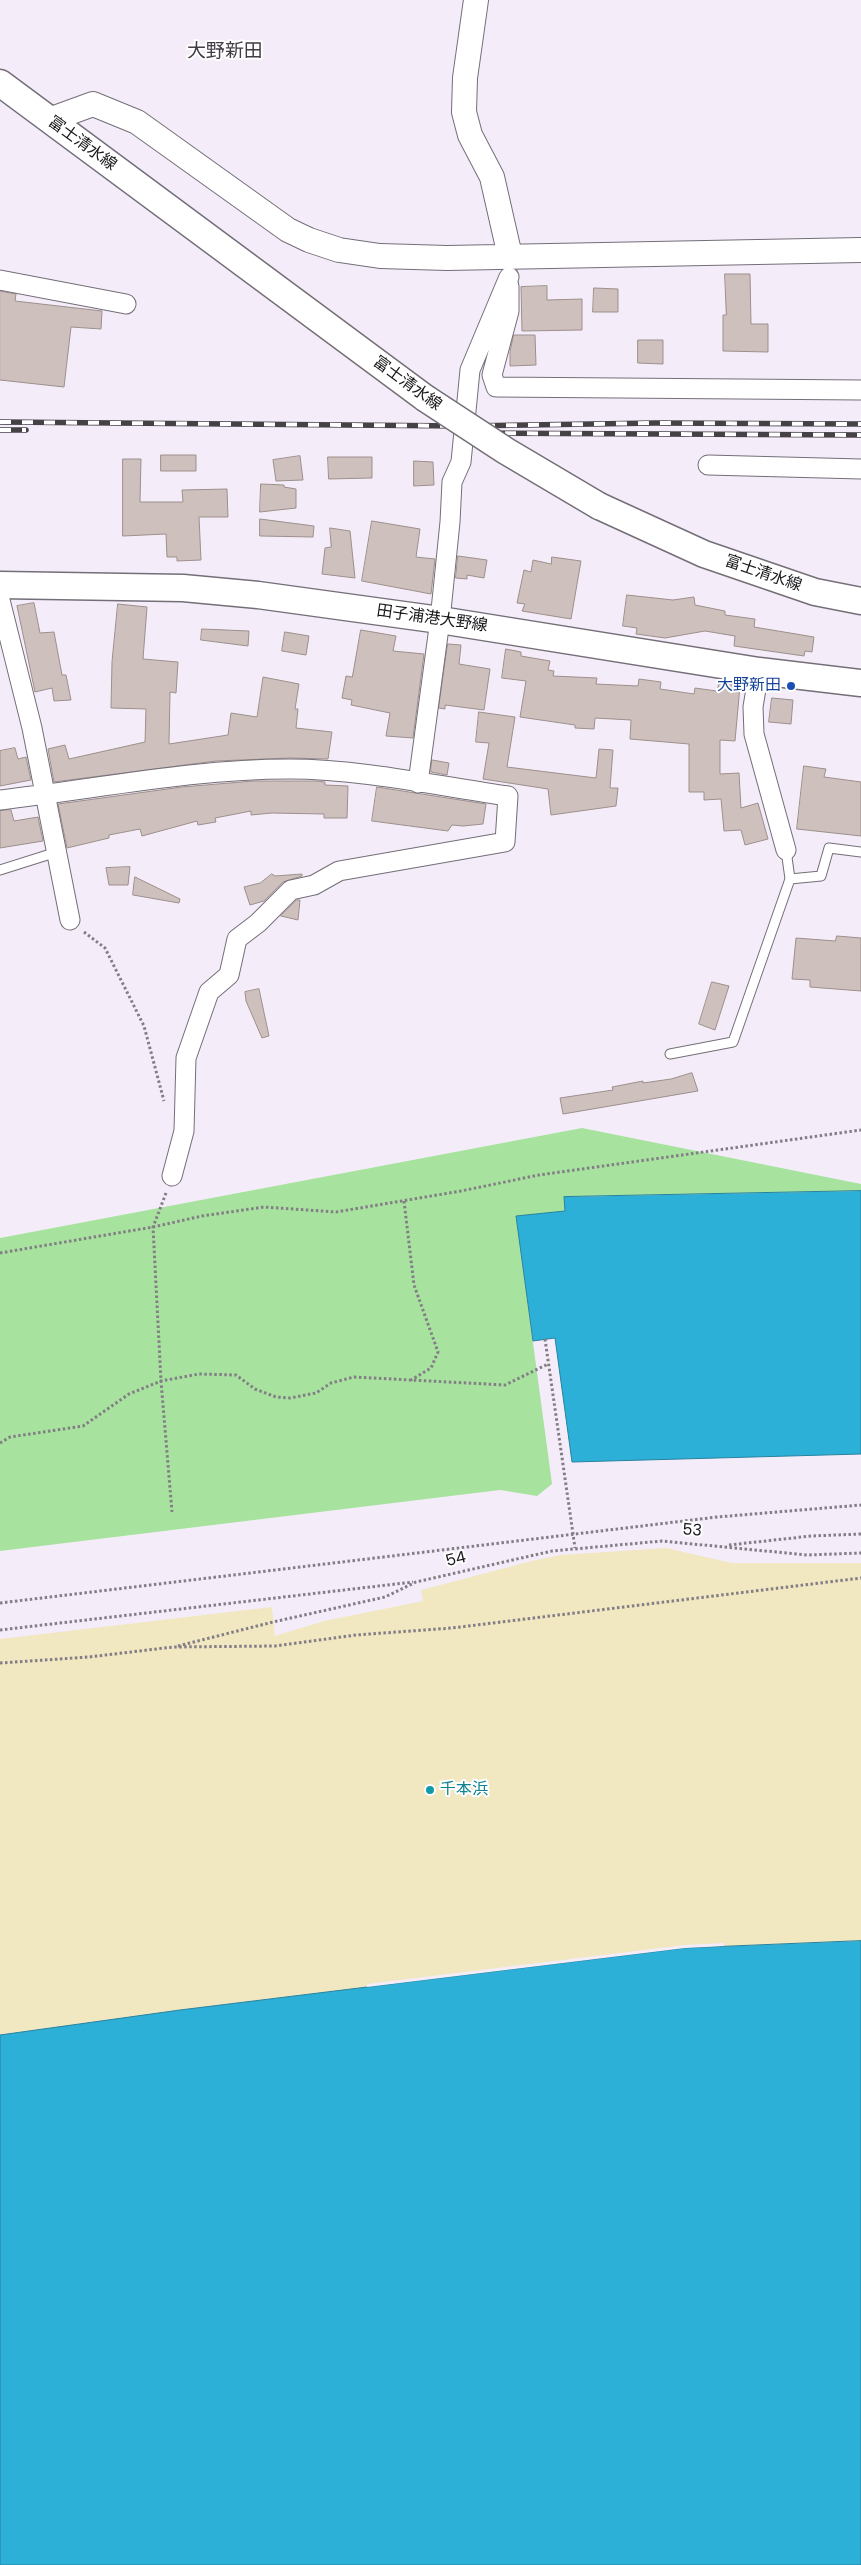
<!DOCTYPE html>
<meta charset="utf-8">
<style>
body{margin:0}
canvas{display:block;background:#f4edf9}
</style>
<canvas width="861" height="2565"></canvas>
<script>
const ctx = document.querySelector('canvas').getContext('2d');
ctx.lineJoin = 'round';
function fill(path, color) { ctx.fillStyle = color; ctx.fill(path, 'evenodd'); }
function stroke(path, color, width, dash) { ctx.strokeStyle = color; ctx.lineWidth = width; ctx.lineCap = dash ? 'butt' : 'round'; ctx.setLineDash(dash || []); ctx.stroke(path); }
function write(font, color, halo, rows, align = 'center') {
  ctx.font = font + ' Poppins,"Noto Sans JP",sans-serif'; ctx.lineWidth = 4; ctx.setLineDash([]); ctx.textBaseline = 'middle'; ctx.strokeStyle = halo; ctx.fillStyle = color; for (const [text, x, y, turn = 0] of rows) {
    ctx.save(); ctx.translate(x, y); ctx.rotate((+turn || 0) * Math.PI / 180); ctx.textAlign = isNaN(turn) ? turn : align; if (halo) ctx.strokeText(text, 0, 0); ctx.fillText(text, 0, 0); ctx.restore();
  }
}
const green = new Path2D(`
 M582,1128l279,56v7l-296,6v14l-49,5 36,268 -15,12 -37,-6 -500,61v-313z`);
const sand = new Path2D(`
 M666,1548l66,15h129v378l-176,7 -505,62 -180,25v-396l272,-32 3,29 49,-15 99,-20 -2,-11 115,-30 25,-5z`);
const water = new Path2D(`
 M861,1191v263l-289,8 -17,-124 -22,3 -17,-125 49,-5 -1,-14z
 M861,1941v624h-861v-530l180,-25 505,-62z`);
const pier = new Path2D(`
 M724,1943v3l-39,2 -318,39v-3l318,-39z`);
const building = new Path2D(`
 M725,274h25l1,50h17v28l-45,-1v-36h3z
 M547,286v14l35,-1v31l-60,1 -1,-44z
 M594,288l24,1v23h-25z
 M0,291l16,3 -1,7 87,10 -1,18 -30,-2 -7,60 -64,-7z
 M514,335h21l1,30 -26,1v-14z
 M638,340h25v24l-25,-1z
 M161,455h35v16h-35z
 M300,456l3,24 -27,1 -3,-21z
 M328,457h44v21l-43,1z
 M123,459h18l-1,43h43l-1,-12 45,-1 1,28h-29l2,43 -24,1v-4h-10l-1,-23 -43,2z
 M414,461l19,1 1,23 -20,1z
 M261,484l23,1v2l12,2v19l-36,4z
 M260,519l54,7 -1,11 -53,-1z
 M372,521l48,8 -4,28 19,2 -4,35 -69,-13z
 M330,528l20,3 5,47 -33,-4 3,-26 6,-1z
 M458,556l29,4 -3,18 -17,-3v4l-11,-1z
 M552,557l29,4 -10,58 -49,-8 3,-7 -8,-1 7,-33 7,2 2,-12 18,4z
 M627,595l46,5 21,-3 1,8 30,6v4l30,4 -1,8 60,10 -2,15 -7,-1 -1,5 -70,-10 1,-10 -30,-5 -40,7 -29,-4 1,-6 -14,-2z
 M34,603l6,30 14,-1 8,43h4l5,25 -17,1 -2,-13 -17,4 -18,-86z
 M118,604l29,3 -4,52 35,3 -2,31 -6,-1 -1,52 59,-9 3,-22 26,4 6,-40 36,7 -4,25h3l-2,19 36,4 -4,27 -38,-1 -74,3 -162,21 -6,-33 17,-4 4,14 76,-17 1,-33 -35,-1 1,-46z
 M202,629l47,2 -1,15 -47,-6z
 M361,630l35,6 -3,15 31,3 -11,84 -27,-2 4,-23 -39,-8 1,-5 -10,-2 4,-22 6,1z
 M285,632l24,4 -3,19 -24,-4z
 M448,644l13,1 -2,19 31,5 -6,41 -39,-5v4l-6,-1z
 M506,649l15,3v4l29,5 -2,9 6,1 -1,5 44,2 -1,6 42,2 1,-7 22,3 -1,7 34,5 1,-6 22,3 2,-8 21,3 -5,55 -15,-1v34l19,-1 2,35 17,-5 10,36 -23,6 -4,-15 -17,1 -3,-32 -17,1v-8h-15v-48l-59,-5 1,-19 -36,-2 -1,11 -19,-1v-3l-55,-8 6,-36 -24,-3z
 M772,698l21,2 -2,24 -22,-2z
 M479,712l36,5 -8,50 89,11 3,-29 14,1 -3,38h8l-2,18 -65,9 -3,-26 -65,-10 6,-36 -13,-1z
 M15,748l3,11 8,-2 5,23 -31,6v-35z
 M432,760l17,3 -2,12 -16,-3z
 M804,766l22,3 -2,8 37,5v54l-64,-7z
 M254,781h62l9,1v3l23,1 -1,32h-23v-4l-52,-1 -21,2v-4l-36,7 1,4 -18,3 -1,-4 -55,15 -2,-7 -31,6v3l-42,10 -9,-44 124,-17z
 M377,787l109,17 -3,20 -20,2 -11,-1 -4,6 -76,-10z
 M11,810l3,11 24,-4 5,24 -43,7v-37z
 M130,867l-2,18h-19l-3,-17z
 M272,874l3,2 27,-2v2l-19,6 -19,19 -14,4 -6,-18 16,-4z
 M135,877l45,22 -1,4 -46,-8z
 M297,900h3l-2,20 -17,-4z
 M837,936l24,2v53l-51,-4v-7l-18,-1 4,-41 39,3z
 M712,982l17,4 -14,44 -16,-6z
 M259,989l10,47 -7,2 -16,-37 -1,-9z
 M692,1073l6,18 -135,23 -3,-16 53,-8 -1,-3 31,-6v2l28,-4z`);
const path = new Path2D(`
 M84,932l21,16 39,78 20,75
 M166,1193l-13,34 8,154 11,131
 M404,1201l10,84 24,67 -7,16 -20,12
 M0,1253l153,-26 49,-11 62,-9 72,5 125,-21 78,-16 322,-45
 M545,1339l30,209
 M0,1443l10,-6 73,-11 46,-32 32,-13 38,-7 37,1 19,14 21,8 14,1 26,-5 15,-10 23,-6 151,8 43,-21
 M729,1545l82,-9 50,-2
 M0,1603l717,-86 144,-12
 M0,1630l413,-48
 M178,1646l95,-24 112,-25 31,-15 136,-31 110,-10 145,14 54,-2
 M0,1663l89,-6 84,-10 102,-1 81,-11 96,-7 409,-50`);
const service = new Path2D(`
 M0,870l57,-18
 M790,879l31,-3 8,-28 32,4
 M670,1054l63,-12 57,-163 -4,-29`);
const minor = new Path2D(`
 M0,280l126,24
 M509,286v25l-17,64 4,12 365,3
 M708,465l153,4
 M0,600l32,128 38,192
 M759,671l-6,36 1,27 32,116
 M418,783l22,-163 10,-98 2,-40 9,-20 9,-92 39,-93
 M0,800c97,-11 192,-31 290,-31 70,0 149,17 218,27l-3,46 -166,29 -25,14 -23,5 -33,33 -21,16 -8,36 -20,17 -23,66 -2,73 -12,45`);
const tertiary = new Path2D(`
 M476,0l-11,78 -1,34 6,23 22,42 18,79
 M49,120l44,-16 44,18 151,108 21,10 30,10 41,6 67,2 414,-8`);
const secondary = new Path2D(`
 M0,83l425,315
 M599,506l105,48 111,38 46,9
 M0,585l183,3 75,7 182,25 319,51 102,12`);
const rail = new Path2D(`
 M0,422l463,4 193,-3 205,1
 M0,430h26
 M461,433l400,2`);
const secondaryBridge = new Path2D(`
 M425,398l81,53 93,55`);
const markers = [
 [791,686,5,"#1a4fb4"],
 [430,1790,5,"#0f9aa8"]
];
const streetNames = [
 ["富士清水線",82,144,36],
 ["富士清水線",407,384,36],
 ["富士清水線",763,574,19],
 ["田子浦港大野線",432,619,8],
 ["53",692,1531,5],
 ["54",456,1560,-14]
];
const transitNames = [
 ["大野新田",781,686]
];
const cultureNames = [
 ["千本浜",440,1790]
];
const quarterNames = [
 ["大野新田",225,52]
];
fill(green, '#a7e39e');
fill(sand, '#f1e7c1');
fill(water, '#2db0d7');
stroke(water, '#27829f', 1);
fill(pier, '#f4edf9');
fill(building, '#cec0bc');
stroke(building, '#9d8f8c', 1);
stroke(service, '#746e78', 11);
stroke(minor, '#746e78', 21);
stroke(tertiary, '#746e78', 26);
stroke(secondary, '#746e78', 29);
stroke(path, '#837e86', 3, [2.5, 2.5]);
stroke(service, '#fff', 9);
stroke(minor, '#fff', 19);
stroke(tertiary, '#fff', 24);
stroke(secondary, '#fff', 26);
stroke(rail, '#454147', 5.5);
stroke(rail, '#fff', 4, [11]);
stroke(secondaryBridge, '#746e78', 29, []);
stroke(secondaryBridge, '#fff', 26);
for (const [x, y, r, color] of markers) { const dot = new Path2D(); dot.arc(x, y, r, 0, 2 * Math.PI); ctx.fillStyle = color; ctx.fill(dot); stroke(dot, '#fff', 2); }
write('16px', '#1a171b', '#fff', streetNames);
write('16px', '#164399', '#fff', transitNames, 'right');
write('16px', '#0d838f', '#fff', cultureNames, 'left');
write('19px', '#413c45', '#fff', quarterNames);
</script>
